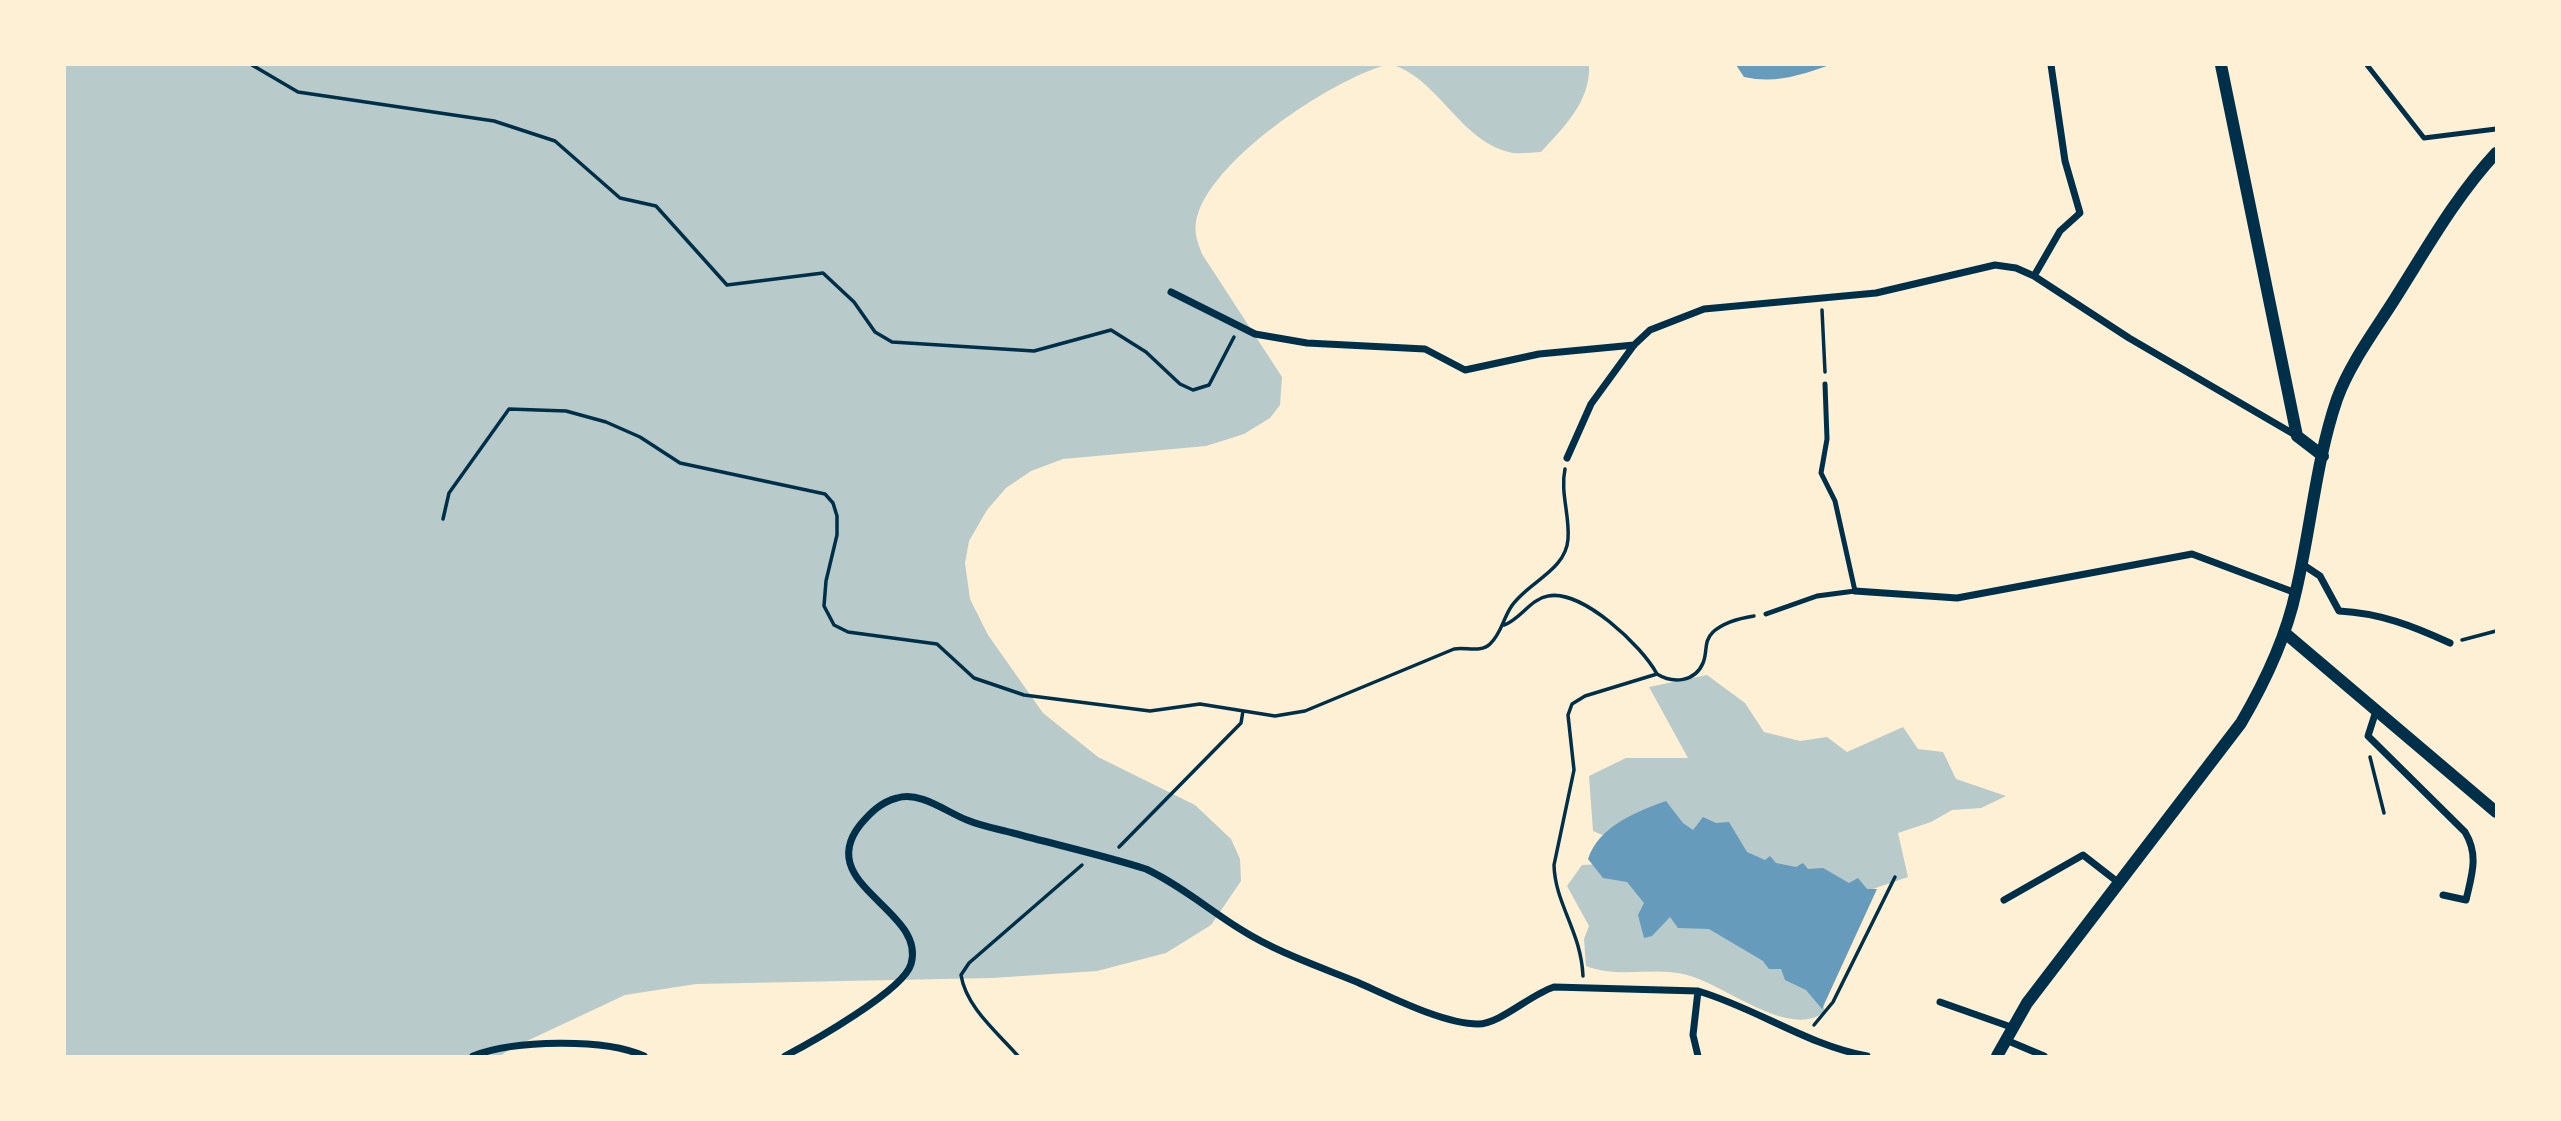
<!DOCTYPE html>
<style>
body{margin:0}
#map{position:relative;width:2561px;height:1121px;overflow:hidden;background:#fdf0d5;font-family:Figtree,sans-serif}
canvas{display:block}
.frame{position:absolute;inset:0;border:66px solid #fdf0d5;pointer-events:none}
</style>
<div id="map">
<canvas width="2561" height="1121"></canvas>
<div class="frame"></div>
</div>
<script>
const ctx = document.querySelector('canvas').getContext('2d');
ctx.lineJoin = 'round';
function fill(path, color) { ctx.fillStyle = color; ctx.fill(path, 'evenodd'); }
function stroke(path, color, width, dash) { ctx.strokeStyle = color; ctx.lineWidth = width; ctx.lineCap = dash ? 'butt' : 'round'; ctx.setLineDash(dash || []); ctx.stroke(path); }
const green = new Path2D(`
 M65,65h1321c-55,15 -180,97 -190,157 -2,12 2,21 6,32l80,123 -2,28 -10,13 -26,16 -38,12 -143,13 -32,12 -25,17 -19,22 -18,31 -4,22 5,36 18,36 55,78 55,44 97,48 36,34 9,20 1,22 -30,44 -45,28 -69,18 -105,7 -296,6 -71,11 -113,53 -12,8h-435z
 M1393,65h196c2,36 -25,62 -48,87 -9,0 -23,3 -32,0 -49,-12 -70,-72 -116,-87z
 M1707,675l38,28 19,29 36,9 27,-4 20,15 56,-25 15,22 25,3 13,27 50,17 -25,12 -29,2 -21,12 -33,11 10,44 -50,17 -244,-54 -21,-9 -4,-55 37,-18h62l-39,-71z
 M1601,864l72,49 74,29 73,53 5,16c-34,30 -101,-27 -138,-36 -33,-9 -68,4 -101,-9l-2,-27 5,-13 -22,-40 15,-21z`);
const water = new Path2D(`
 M1736,65h94c-30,10 -54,19 -86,12z
 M1666,801l17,22 10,7 10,-13 13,6 13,-1 18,30 18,8 5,-4 6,7 20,4 7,-4 5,6 15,-1 26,15 9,-5 9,11h10l-55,120 -16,-19 -21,-10 -4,-11h-12l-6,-8 -54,-32 -31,-1 -8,-11 -18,19 -8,2 -6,-23 6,-12 -17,-21 -24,-4 -15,-19c11,-33 48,-47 78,-58z`);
const path = new Path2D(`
 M252,65l46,27 196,29 61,20 65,57 36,8 71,79 96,-12 31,29 21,30 17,10 142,9 77,-21 35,22 34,32 13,6 16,-5 25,-48
 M1822,310l3,62
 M443,519l6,-26 60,-84 57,2 40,11 34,15 40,26 145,31 8,9 4,13v19l-11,46 -2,25 10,19 14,7 89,12 37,34 50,17 126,16 50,-7 75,12 30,-5 149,-62c12,-2 27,4 36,-5 11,-10 13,-25 21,-37 15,-24 55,-36 57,-68 2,-23 -8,-47 -3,-70
 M1504,625c17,-6 26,-26 44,-29 34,-7 94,50 109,78
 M2462,640l34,-9
 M2370,757l14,56
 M1119,847l122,-124 2,-12
 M1583,976c-2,-45 -28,-72 -29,-111l20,-95 -6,-55 4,-11 13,-8 72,-22c16,10 38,8 46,-11 5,-12 0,-21 10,-31 10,-9 28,-14 41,-16
 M1814,1025l19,-23 62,-125
 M1018,1056c-21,-24 -52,-49 -57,-81l8,-12 113,-98`);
const service = new Path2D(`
 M2367,65l57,73 72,-9
 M1766,614l51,-18 38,-5 -20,-90 -14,-28 6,-34 -2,-55`);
const minor = new Path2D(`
 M2034,276l26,-45 20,-18 -15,-52 -14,-96
 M1171,292l84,42 52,9 118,6 40,21 74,-16 95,-9
 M1567,458l24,-54 43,-59 16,-15 54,-21 172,-16 119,-28 21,3 18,8 95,62 168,98
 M2302,564l18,12 19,35c41,2 74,15 111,32
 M1855,591l102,7 235,-44 104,39
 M2376,711l-8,25 97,96c14,23 7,42 1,68l-23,-5
 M2004,900l79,-45 36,28
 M1698,991l-5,44 5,21
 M1940,1002l71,25
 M2006,1040l38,16
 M473,1056c41,-16 131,-18 171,0
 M785,1056c27,-14 119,-66 126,-92 16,-54 -98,-79 -51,-139 10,-12 21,-23 37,-27 24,-7 49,14 70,22 14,6 31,9 46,13 44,12 89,22 133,36 34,16 62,40 94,60 36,23 78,37 117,53 32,14 86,42 121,42 22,0 53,-30 76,-37l144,4c58,17 109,54 169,65`);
const tertiary = new Path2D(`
 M2221,65l76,371 26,20
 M2285,633l211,179
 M1997,1056l30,-53 214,-280c24,-41 45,-85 55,-132 15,-63 20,-131 41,-192 13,-36 39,-70 59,-102 31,-49 60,-101 100,-144`);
fill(green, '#b9caca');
fill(water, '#669bbc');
stroke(path, '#003049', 3.5);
stroke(service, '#003049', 5);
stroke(minor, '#003049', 7);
stroke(tertiary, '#003049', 12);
</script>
